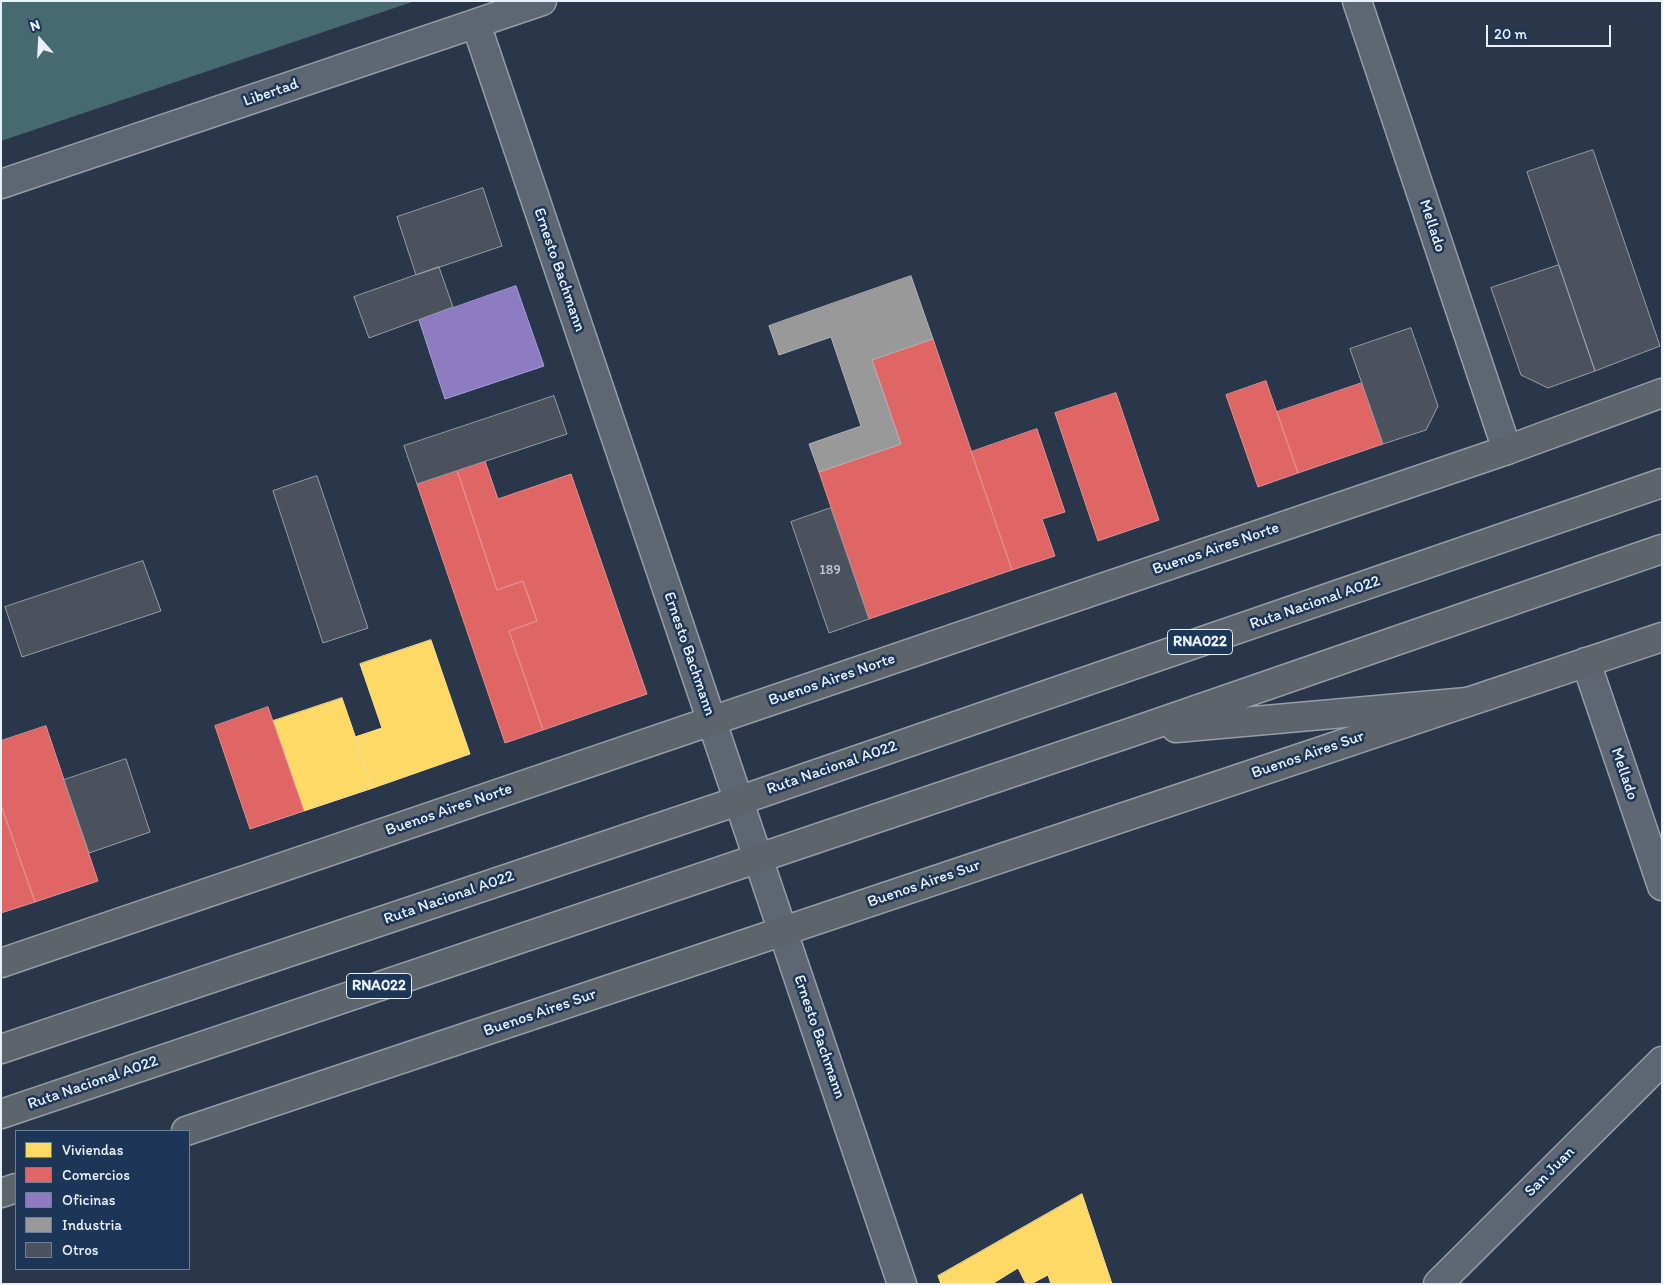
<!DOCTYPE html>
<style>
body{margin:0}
#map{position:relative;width:1663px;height:1285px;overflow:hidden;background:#2a374a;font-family:Itim,sans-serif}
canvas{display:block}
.frame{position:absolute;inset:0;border:2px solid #e8f1f8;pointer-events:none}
.legend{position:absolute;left:15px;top:1130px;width:175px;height:140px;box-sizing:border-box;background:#1d3557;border:1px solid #6e8097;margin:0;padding:6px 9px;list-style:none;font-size:15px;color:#e8f1f8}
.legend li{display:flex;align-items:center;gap:10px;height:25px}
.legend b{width:25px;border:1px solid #6e8097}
.north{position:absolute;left:15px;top:15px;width:50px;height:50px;-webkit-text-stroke:4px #1d3557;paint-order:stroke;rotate:341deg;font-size:14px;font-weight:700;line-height:20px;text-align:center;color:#e8f1f8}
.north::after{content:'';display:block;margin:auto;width:18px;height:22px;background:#e8f1f8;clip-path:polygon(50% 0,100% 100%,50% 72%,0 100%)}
.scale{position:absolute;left:1486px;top:25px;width:125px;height:22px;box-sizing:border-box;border:2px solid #e8f1f8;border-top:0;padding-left:6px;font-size:15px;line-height:18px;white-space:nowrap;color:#e8f1f8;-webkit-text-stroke:4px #1d3557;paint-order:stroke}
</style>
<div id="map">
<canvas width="1663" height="1285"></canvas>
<div class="frame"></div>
<ul class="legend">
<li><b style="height:14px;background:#ffd966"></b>Viviendas</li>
<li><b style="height:14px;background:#e06666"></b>Comercios</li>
<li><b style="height:14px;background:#8e7cc3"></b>Oficinas</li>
<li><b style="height:14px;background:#999"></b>Industria</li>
<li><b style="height:14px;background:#4c525d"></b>Otros</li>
</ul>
<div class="north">N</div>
<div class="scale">20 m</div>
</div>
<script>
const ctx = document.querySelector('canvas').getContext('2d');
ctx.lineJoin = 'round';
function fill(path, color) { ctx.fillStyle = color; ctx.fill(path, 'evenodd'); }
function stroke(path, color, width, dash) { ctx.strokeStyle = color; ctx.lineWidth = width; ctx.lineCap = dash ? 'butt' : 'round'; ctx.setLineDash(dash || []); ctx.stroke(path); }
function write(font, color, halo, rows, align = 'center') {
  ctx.font = font + ' Itim,sans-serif'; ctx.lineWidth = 5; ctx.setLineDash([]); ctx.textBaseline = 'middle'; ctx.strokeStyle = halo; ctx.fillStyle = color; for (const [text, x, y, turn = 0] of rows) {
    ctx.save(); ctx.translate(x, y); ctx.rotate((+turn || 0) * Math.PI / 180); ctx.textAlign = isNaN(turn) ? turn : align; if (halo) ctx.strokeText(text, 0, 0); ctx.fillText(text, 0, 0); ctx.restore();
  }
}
const green = new Path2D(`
 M1,1h414l-414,140z`);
const homes = new Path2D(`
 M431,640l39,114 -97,34 -18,-51 27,-9 -22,-64z
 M342,698l31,90 -69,23 -31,-90z
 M1082,1194l30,90h-61l-3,-9 -17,9h-5l-8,-16 -26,16h-51l-3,-8z`);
const shops = new Path2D(`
 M933,339l79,231 -143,49 -50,-147 82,-28 -29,-84z
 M1266,381l32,92 -40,14 -32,-92z
 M1362,383l21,61 -85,29 -21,-61z
 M1116,393l43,127 -61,21 -43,-128z
 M1037,429l28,83 -23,7 13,37 -43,14 -41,-118z
 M485,461l13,38 73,-25 76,220 -104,36 -34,-99 28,-10 -14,-40 -26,9 -40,-120z
 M457,470l40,120 26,-9 14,40 -28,10 34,99 -38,13 -88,-259z
 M268,707l36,104 -54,18 -35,-103z
 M46,726l52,155 -63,21 -34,-97v-64z
 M1,805l34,97 -34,11z`);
const offices = new Path2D(`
 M516,286l28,80 -99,33 -26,-79z`);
const industry = new Path2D(`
 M911,276l22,63 -61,21 29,84 -82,28 -10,-28 52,-18 -30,-89 -52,18 -10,-29z`);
const building = new Path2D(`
 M1593,150l67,196 -65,25 -68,-199z
 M483,188l19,58 -86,29 -19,-58z
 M1559,265l36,106 -47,17 -27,-13 -30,-87z
 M439,267l14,40 -84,31 -15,-41z
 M1411,328l27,78 -12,24 -43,14 -33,-95z
 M554,396l13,38 -150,50 -13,-38z
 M317,476l51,152 -45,15 -50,-152z
 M831,508l38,111 -40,14 -38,-111z
 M143,561l18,50 -139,46 -17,-50z
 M126,759l24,73 -61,21 -25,-73z`);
const minor = new Path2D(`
 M1357,1l150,449
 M476,24l426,1260
 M1,184l541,-183
 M1586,662l76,224
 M1438,1284l224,-223`);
const major = new Path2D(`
 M1,963l1506,-513 155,-57
 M186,1131l1476,-494
 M1,1193l15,-5`);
const highway = new Path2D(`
 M1176,728l291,-26
 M1,1049l737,-248 924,-318
 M1,1114l1131,-382 530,-183`);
const numberNames = [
 ["189",830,570]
];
const shields = [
 [1200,642,65],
 [379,986,65]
];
const shieldNames = [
 ["RNA022",1200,642],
 ["RNA022",379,986]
];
const streetNames = [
 ["Libertad",271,93,-19],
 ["Mellado",1432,226,72],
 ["Ernesto Bachmann",559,270,71],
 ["Buenos Aires Norte",1216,549,-19],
 ["Ruta Nacional A022",1315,603,-19],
 ["Ernesto Bachmann",689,654,71],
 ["Buenos Aires Norte",832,680,-19],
 ["Buenos Aires Sur",1308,755,-19],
 ["Ruta Nacional A022",832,768,-19],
 ["Mellado",1624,774,71],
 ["Buenos Aires Norte",449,810,-19],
 ["Buenos Aires Sur",924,884,-19],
 ["Ruta Nacional A022",449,898,-19],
 ["Buenos Aires Sur",540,1013,-19],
 ["Ernesto Bachmann",819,1037,71],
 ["Ruta Nacional A022",93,1083,-19],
 ["San Juan",1550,1172,-45]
];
fill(green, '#466a70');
fill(homes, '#ffd966');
stroke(homes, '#f8e092', 1);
fill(shops, '#e06666');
stroke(shops, '#e29092', 1);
fill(offices, '#8e7cc3');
stroke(offices, '#a99fd3', 1);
fill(industry, '#999');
stroke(industry, '#b1b3b6', 1);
fill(building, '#4c525d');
stroke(building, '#959da7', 1);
stroke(minor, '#959da7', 31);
stroke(major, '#959da7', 31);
stroke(highway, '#959da7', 31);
stroke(minor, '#5d6672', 28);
stroke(major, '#5d646b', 28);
stroke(highway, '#5d646b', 28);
write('14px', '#c1c9d1', null, numberNames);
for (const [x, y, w] of shields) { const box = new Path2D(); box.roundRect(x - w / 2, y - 12.5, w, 25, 4); ctx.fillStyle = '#1d3557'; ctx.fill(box); stroke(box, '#e8f1f8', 1); }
write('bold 15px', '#e8f1f8', null, shieldNames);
write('16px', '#e8f1f8', '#1d3557', streetNames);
</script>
